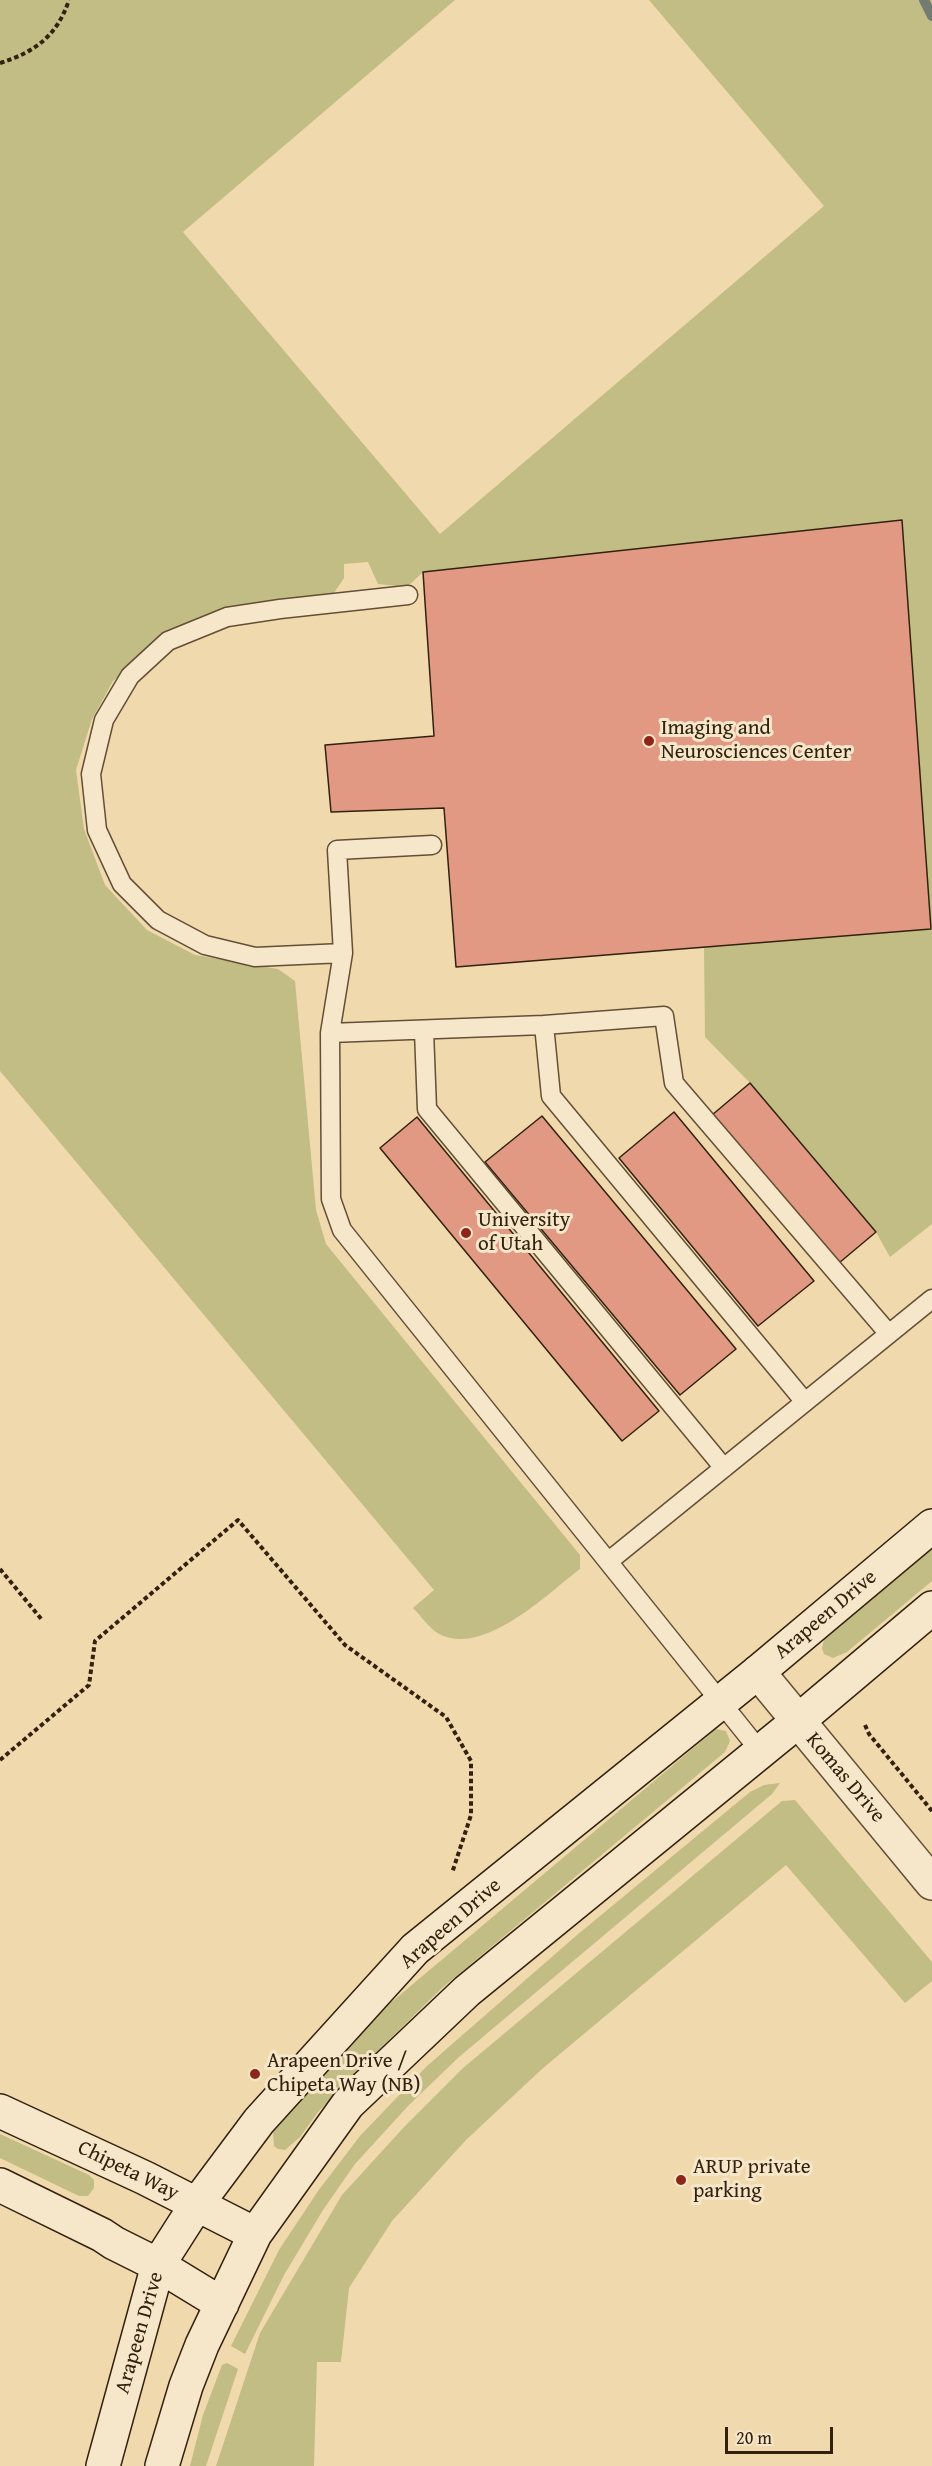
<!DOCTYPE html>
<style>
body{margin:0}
#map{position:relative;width:932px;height:2466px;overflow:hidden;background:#f1d9ae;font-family:"Gentium Book Plus",serif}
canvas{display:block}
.scale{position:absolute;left:725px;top:2427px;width:108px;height:27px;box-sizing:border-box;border:3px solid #32210d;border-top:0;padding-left:8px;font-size:18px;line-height:21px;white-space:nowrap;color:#32210d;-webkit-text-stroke:4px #f6e6ca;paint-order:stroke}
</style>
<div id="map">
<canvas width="932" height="2466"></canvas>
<div class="scale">20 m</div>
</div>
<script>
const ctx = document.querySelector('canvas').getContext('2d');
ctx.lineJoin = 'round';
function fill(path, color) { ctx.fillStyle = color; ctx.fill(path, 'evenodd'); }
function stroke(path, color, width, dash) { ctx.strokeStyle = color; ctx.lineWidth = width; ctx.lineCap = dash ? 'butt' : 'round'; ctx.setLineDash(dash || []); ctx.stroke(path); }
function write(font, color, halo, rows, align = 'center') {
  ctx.font = font + ' "Gentium Book Plus",serif'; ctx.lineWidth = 6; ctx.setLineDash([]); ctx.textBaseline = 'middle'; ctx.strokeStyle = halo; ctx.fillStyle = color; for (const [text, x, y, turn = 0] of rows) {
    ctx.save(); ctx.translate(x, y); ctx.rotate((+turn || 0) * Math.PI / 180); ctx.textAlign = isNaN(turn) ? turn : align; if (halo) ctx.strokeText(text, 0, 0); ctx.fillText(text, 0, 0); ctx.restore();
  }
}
const green = new Path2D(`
 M0,0h455l-272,232 257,302 384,-328 -175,-206h283v1224l-42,33 -14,-25 -126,-149 -45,-46 -1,-90 227,-18 -29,-408 -479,51 -16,15 -29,-3 -10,-22 -24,2v14l-12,18 -108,18 -81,41 -30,26 -21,38 -16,51 8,59 21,56 42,45 48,25 83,14 17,12 21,229 10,34 254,311v14c-33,25 -96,88 -141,65 -9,-5 -18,-18 -26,-26l21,-18 -434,-519z
 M932,1549v32l-85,71 -14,6 -9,-4 -2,-6 2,-8z
 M716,1729l10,2 4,10 -5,11 -283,236 -85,83 -39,41 -18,25 -15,13 -7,-1 -4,-3 -1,-15 102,-115z
 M780,1783l-8,11 -313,263 -50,48 -54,59 -32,46 -39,65 -39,79 -14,-8 48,-96 39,-59 42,-55 67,-70 150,-131 173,-143 14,-7z
 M795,1800l137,162v19l-27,22 -119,-138 -244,204 -76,71 -74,81 -43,67 -8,74h-24l-3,104h-98l44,-133 82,-138 63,-69 58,-58 319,-267z
 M0,2134l89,41 5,5v8l-6,8h-9l-79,-38z
 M227,2363l11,6 -32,97h-16l13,-51 19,-50z`);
const stream = new Path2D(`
 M924,0l8,16`);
const building = new Path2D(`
 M902,520l29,409 -475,38 -12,-159 -113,4 -6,-67 109,-9 -11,-164z
 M750,1083l126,149 -37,31 -127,-148z
 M674,1112l140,169 -56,45 -139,-168z
 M542,1116l194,233 -56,46 -195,-233z
 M417,1117l242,294 -37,30 -242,-293z`);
const path = new Path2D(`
 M0,63c35,-11 57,-27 69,-63
 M0,1569l43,52
 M865,1725l4,9 63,77
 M0,1760l89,-75 6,-44 143,-121 107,125 101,72 25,44v54l-19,58`);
const lane = new Path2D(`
 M343,953l-6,-103 95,-5
 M544,1025l7,71 254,306
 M424,1031l3,78 297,359
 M330,1033l13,-80 -88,4 -50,-12 -47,-25 -36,-36 -25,-54 -6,-56 13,-54 26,-44 38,-35 59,-24 53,-8 128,-14
 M609,1561l323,-262
 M760,1751l-418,-521 -11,-31 -1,-166 214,-8 120,-9 10,67 215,251`);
const street = new Path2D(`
 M758,1672l174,211`);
const secondary = new Path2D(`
 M0,2111l145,67 110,56
 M0,2185l102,50 12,8 44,22 64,39
 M103,2466l55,-201 39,-61 62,-83 156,-172 343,-277 174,-146
 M162,2466l24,-80 16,-41 53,-111 93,-130 119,-113 331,-270 134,-113`);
const markers = [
 [649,741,6,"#8f2418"],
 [466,1233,6,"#8f2418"],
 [255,2074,6,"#8f2418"],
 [681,2180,6,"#8f2418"]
];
const poiNames = [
 ["Imaging and",661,729],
 ["Neurosciences Center",661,753],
 ["University",478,1221],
 ["of Utah",478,1245],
 ["Arapeen Drive /",267,2062],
 ["Chipeta Way (NB)",267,2086],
 ["ARUP private",693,2168],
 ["parking",693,2192]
];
const streetNames = [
 ["Arapeen Drive",826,1615,-40],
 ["Komas Drive",845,1778,50],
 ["Arapeen Drive",451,1924,-41],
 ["Chipeta Way",128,2171,26],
 ["Arapeen Drive",140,2333,-74]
];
fill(green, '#c1bd85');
stroke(stream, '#727c70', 10);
fill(building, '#e19983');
stroke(building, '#32210d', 1.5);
stroke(lane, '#624f35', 21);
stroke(street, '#624f35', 36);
stroke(secondary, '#32210d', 36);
stroke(path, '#32210d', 4, [4.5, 3]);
stroke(lane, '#f6e6ca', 18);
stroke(street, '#f6e6ca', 33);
stroke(secondary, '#f6e6ca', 33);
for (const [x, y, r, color] of markers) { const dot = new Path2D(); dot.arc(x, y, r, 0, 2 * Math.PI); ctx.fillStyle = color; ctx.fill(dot); stroke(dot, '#f6e6ca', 2); }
write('21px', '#32210d', '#f6e6ca', poiNames, 'left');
write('21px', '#32210d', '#f6e6ca', streetNames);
</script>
